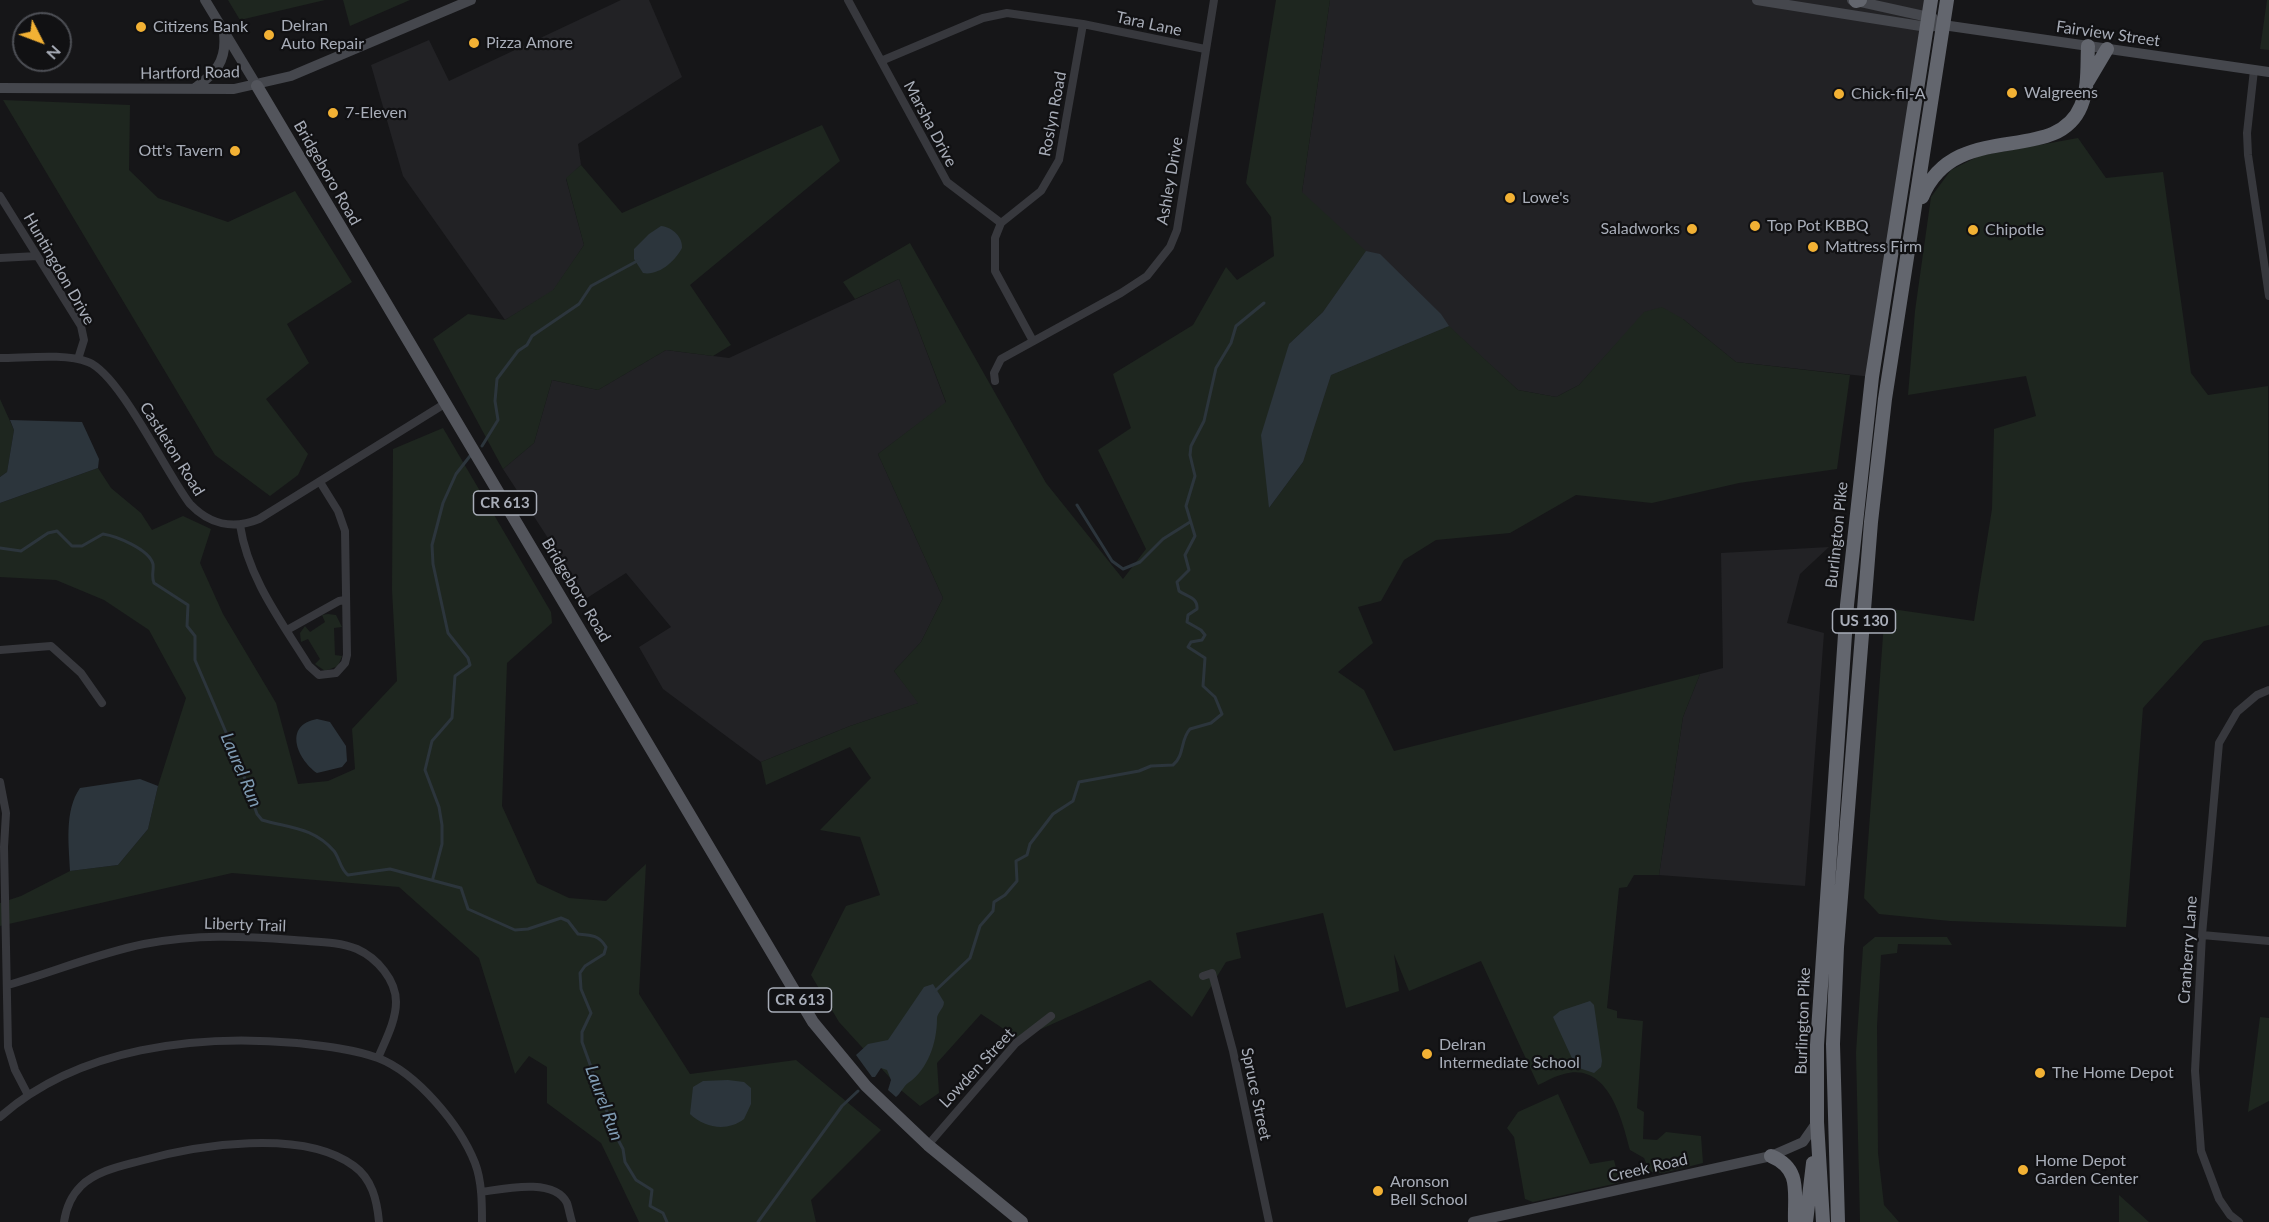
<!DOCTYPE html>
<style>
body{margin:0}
#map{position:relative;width:2269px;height:1222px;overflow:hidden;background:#161618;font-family:Lato,sans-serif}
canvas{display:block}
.north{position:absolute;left:12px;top:12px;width:60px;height:60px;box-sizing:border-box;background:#111113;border:2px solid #4d4f55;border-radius:50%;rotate:132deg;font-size:16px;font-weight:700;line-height:24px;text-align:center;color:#a8adb8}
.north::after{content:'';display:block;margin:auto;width:21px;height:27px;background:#f2b134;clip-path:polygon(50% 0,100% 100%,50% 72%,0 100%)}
</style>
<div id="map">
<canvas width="2269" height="1222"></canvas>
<div class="north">N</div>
</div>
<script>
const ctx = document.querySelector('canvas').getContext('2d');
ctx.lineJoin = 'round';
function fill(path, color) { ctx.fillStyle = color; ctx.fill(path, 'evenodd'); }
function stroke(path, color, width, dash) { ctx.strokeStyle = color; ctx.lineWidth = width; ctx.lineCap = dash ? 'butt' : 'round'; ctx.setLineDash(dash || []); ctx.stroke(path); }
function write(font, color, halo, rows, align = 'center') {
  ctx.font = font + ' Lato,sans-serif'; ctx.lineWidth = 4.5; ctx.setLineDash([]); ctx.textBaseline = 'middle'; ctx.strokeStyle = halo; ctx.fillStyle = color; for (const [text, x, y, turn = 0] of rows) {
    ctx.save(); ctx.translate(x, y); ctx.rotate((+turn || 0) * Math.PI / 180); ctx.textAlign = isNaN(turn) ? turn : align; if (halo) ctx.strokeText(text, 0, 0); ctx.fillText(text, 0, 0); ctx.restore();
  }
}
const built = new Path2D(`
 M621,0h28l33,77 -104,67 3,21 -15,14 18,66 -31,46 -48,29 -102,-144 -32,-111 58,-25 20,41z
 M1330,0h601l-59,377 -136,-15 -53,-43 -65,23 -39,43 -23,12 -38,-7 -69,-63 -146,135 -14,-118 34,-32 -21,-120z
 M899,279l47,124 -68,51 65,144 -22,44 -27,29 25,32 -69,23 -89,36 -98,-73 -24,-42 32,-20 -45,-54 -39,25 -84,-129 31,-26 18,-63 46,10 68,-40 63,8z
 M1829,547l-29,27 -13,49 37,10 -19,253 -146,-11 24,-158 17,-43 23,-6 -2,-115z`);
const green = new Path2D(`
 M228,0h97l-85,20z
 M343,0h67l-60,26z
 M1276,0h54l-28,192 64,59 -43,61 -34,32 -20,164 34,-46 28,-87 118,-49 69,64 38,7 23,-12 65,-73 18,-5 21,12 53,43 114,13 -13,94 -98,14 -87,20 -76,-8 -66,38 -74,7 -32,20 -23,41 -23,6 15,36 -35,29 26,18 30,61 306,-77 -17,43 -24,158h-25l-7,12 -8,1 -12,120 10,3v7l26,3 -6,87 7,4 -1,27 14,1 9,-8 35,4 2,27 -40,10 -13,-1 -6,-14 -14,-8c-8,-31 -22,-88 -66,-76 -9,2 -17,7 -26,11l-57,-124 -72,30 -15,-37 5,37 -53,17 -23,-95 -87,20 5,25 -15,4 -34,55 -42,-37 -131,59 -38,-25 -44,49 2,30 -19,13 -18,-15 -63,-69 -28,-47 35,-69 34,-11 -20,-58 -40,-7 51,-52 -21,-31 -84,38 -5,-23 89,-36 68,-23 -24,-32 27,-29 22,-44 -65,-144 68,-52 -47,-123 -44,20 -12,-17 67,-39 136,240 77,96 23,-30 -48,-99 33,-22 -18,-54 80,-49 33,-58 11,13 37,-24 -3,-39 -25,-34z
 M2267,0h2v50l-9,-1z
 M3,100l127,5 -1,65 29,28 70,24 67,-31 57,91 -65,42 22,39 -43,36 42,55 -10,21 -28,21 -55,-41z
 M822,125l18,36 -150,124 41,60 -18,11 -47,-6 -68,40 -46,-10 -18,63 -31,26 -70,-130 35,-25 37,6 48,-30 31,-45 -18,-67 15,-13 41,48z
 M2078,138l28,40 57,-6 28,201 17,22 60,-9 1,239 -65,16 -61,67 -17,219 -176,-6 -71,-7 -15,-16 21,-290 89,13 18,-112 2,-80 42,-13 -10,-40 -118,19 7,-84 16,-114 20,-27 28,-14z
 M0,399l14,31 -7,42 -7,5z
 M443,428l108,184 1,11 -45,40 -5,143 35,77 32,15 37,3 40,-37 -7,130 51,80 106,-14 85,70 -70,70 5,22h-177l-38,-79 -54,-40v-36l-18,-11 -14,18 -36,-116 -80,-71 -167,-14 -232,53v-23l21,-7 49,-25 48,-6 30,-36 10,-43 28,-88 -37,-68 -45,-30 -48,-20 -56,-3v-74l98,-35 13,20 30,25 11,17 31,-14 28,13 -11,34 23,51 53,89 22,81 30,-3 27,-12 -3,-40 45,-48 -5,-91 1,-141z
 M328,614l8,1 6,12 -8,1 1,27 7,1 -4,10 -13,5 -10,-7 5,-5 -12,-20 -7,3 -1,-9 5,-7 5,6 15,-10 -3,-7z
 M1875,937h72l5,8 -54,-1 -1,9 -16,2 -4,71 1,127 6,52 15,17h-39l-4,-169 7,-106z
 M2260,1017l9,1v83l-21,11z
 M1558,1094l32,70 24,-4 5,20 -1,3 -85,19 -8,-3 -11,-62 -7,-9 11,-16z
 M2119,1195l30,27h-30z`);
const water = new Path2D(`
 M661,226c11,1 22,11 21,22 -7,13 -23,28 -39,25l-9,-14v-10l15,-15z
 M1366,251l14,3 61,60 8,12 -118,49 -28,87 -34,46 -8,-73 28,-91 34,-32z
 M10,420l72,2 17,37 -1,9 -98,35v-26l7,-5 7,-42z
 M317,719l13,3 16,24 1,15 -5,6 -25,6c-20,-14 -34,-48 0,-54z
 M140,779l18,7 -10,43 -30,36 -48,6c-1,-26 -6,-60 10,-83z
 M933,984l11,18c0,7 -7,10 -7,17 0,23 -9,51 -29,64 -5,4 -7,10 -12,14l-8,-7 3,-10 -4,-10 -6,-2 -6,9h-3l-16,-22 12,-11 20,-4 36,-53z
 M1590,1001l4,4 8,56 -1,6 -7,6 -18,-6 -23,-50 7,-6z
 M728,1080l16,2 7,6v16l-7,15c-17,13 -39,9 -54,-5l3,-27 10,-6z`);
const stream = new Path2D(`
 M482,446l16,-26 -3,-19 2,-22 21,-28 9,-6 5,-9 47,-32 12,-18 48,-26
 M1077,505l35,56 11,8 17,-7 23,-23 27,-17
 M0,548l21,3 27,-18 9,-2 15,15h10l21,-12c13,2 46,15 50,30 1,7 -2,12 1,19l34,22 -1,21 8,10v24l45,105 17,49 5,6c27,8 51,7 72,31 6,8 6,18 14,24l42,-6 71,19 7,21 47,21 13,-1 33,-11 7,3 10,13c13,1 21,1 28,13l-2,7 -19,12 -5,7 1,16 10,24 -9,19v10l33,92 8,15 2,13 11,18 16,10 -2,16 13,7 4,9
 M433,878l9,-34v-19l-3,-18 -14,-37 7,-29 20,-23 3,-42 15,-11 -2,-7 -20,-25 -15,-69 -1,-19 11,-42 13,-29 14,-18
 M935,991l35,-33 10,-32 13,-15 1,-9 11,-7 12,-14 -1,-20 11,-6 3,-11 23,-30 20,-13 6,-19 60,-11 12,-5 22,-1c12,-10 7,-25 17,-36l21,-6 11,-9 -7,-17 -12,-11 2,-28 -17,-11 3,-5 11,-2 3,-5 -4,-5 -14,-8 1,-7 9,-6c1,-12 -10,-12 -18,-18l-2,-9 12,-12 -4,-15 10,-19 -9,-30 9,-30 -5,-21 1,-9 13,-25 12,-53 15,-25 5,-17 28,-23
 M758,1222l84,-116 16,-15`);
const street = new Path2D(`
 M848,0l99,182 54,41
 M881,61l102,-43 24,-5 76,11 122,25
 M2254,70l-7,63 1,22 21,141
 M0,196l81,130 3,14 -6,19
 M0,258l37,-2
 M1033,341l-38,-70v-33l6,-15 40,-32 18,-31 24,-136
 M0,358c24,0 66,-5 88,4 32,12 78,111 102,142 19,20 43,26 69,15l187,-116
 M995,381l-1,-8 7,-14 120,-66 26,-17 23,-29 7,-17 37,-230
 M240,525c8,53 41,96 69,141l10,9 17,-2 9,-10 2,-8 -2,-124 -7,-20 -18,-29
 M287,630l52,-29 6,-1
 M0,650l51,-4 30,27 21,30
 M0,782l6,31 -2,34 4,200 7,23 13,25
 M2202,935l67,6
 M1203,976l9,-3 21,78 36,171
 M8,985c45,-13 91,-32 136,-41 53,-10 97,-8 150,-4 21,2 44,1 63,9 20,9 39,31 39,53 0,19 -11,39 -18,56
 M0,1117c79,-70 197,-83 297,-74 27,3 56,6 81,15 39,15 82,67 97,105 7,18 7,41 7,59
 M928,1145l88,-102 35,-27
 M481,1192c22,-3 73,-15 86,11 2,6 3,13 5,19
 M64,1222c2,-14 7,-26 17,-36 15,-15 40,-20 59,-25 57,-16 163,-33 214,5 18,13 23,34 25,56
 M2239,1222l-9,-7 -11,-16 -18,-48 -6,-80 7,-136 17,-192 18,-31 20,-17 12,-5`);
const secondary = new Path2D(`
 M205,0l52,86
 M1757,0l170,27 16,-2 326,47
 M1852,0l81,18
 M0,88l234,1 57,-13 180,-76
 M194,89c21,-16 33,-27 30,-55
 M1473,1222l298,-66 32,-14 14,-20`);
const primary = new Path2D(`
 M257,86l556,936 53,64 62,59 94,77`);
const highway = new Path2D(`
 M1856,1l4,-1
 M2088,81l19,-32
 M1922,197c33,-80 134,-30 159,-91 8,-20 6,-40 7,-60
 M1771,1156c31,13 23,37 24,66
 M1806,1222l7,-59
 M1823,1222l-6,-100v-77l30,-440 25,-228 59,-377
 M1838,1222l-5,-178 4,-97 34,-425 14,-123 62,-399`);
const markers = [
 [141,27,6,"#f2b134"],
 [269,35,6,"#f2b134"],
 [474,43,6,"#f2b134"],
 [2012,93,6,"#f2b134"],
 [1839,94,6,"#f2b134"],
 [333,113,6,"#f2b134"],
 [235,151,6,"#f2b134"],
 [1510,198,6,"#f2b134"],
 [1755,226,6,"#f2b134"],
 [1692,229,6,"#f2b134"],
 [1973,230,6,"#f2b134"],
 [1813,247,6,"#f2b134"],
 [1427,1054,6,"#f2b134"],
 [2040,1073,6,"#f2b134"],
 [2023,1170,6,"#f2b134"],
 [1378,1191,6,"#f2b134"]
];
const shields = [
 [505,503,63],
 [1864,621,63],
 [800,1000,63]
];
const shieldNames = [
 ["CR 613",505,503],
 ["US 130",1864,621],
 ["CR 613",800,1000]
];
const streetNames = [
 ["Tara Lane",1149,24,12],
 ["Fairview Street",2108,34,8],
 ["Hartford Road",190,73,-1],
 ["Roslyn Road",1053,114,-79],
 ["Marsha Drive",930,124,62],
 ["Bridgeboro Road",327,173,60],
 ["Ashley Drive",1170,181,-80],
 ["Huntingdon Drive",59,269,60],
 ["Castleton Road",172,449,58],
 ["Burlington Pike",1837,535,-84],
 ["Bridgeboro Road",576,590,59],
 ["Liberty Trail",245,925,2],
 ["Cranberry Lane",2188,950,-86],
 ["Burlington Pike",1803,1021,-88],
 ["Lowden Street",977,1068,-47],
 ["Spruce Street",1256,1094,78],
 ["Creek Road",1648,1168,-13]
];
const poiNames = [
 ["Delran",281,26],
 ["Auto Repair",281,44],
 ["Citizens Bank",153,27],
 ["Pizza Amore",486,43],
 ["Walgreens",2024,93],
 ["Chick-fil-A",1851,94],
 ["7-Eleven",345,113],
 ["Ott's Tavern",223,151,"right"],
 ["Lowe's",1522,198],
 ["Top Pot KBBQ",1767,226],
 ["Saladworks",1680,229,"right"],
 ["Chipotle",1985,230],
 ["Mattress Firm",1825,247],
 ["Delran",1439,1045],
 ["Intermediate School",1439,1063],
 ["The Home Depot",2052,1073],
 ["Home Depot",2035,1161],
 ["Garden Center",2035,1179],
 ["Aronson",1390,1182],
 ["Bell School",1390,1200]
];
const waterNames = [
 ["Laurel Run",241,770,67],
 ["Laurel Run",604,1103,70]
];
fill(built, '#222225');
fill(green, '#1e261f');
fill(water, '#2c353c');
stroke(stream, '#2c353c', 3);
stroke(street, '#37383d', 8);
stroke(secondary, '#45474d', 10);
stroke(primary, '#53555c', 12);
stroke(highway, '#63666e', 14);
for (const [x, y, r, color] of markers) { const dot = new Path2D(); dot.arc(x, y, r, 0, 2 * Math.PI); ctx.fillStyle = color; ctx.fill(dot); stroke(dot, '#111113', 2); }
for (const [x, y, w] of shields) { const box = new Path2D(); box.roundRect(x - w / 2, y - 12, w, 24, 4.5); ctx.fillStyle = '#111113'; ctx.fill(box); stroke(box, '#a8adb8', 1.5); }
write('bold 15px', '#a8adb8', null, shieldNames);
write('16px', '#a8adb8', '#111113', streetNames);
write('16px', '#a8adb8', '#111113', poiNames, 'left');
write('italic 18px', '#7f9bb3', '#111113', waterNames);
</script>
